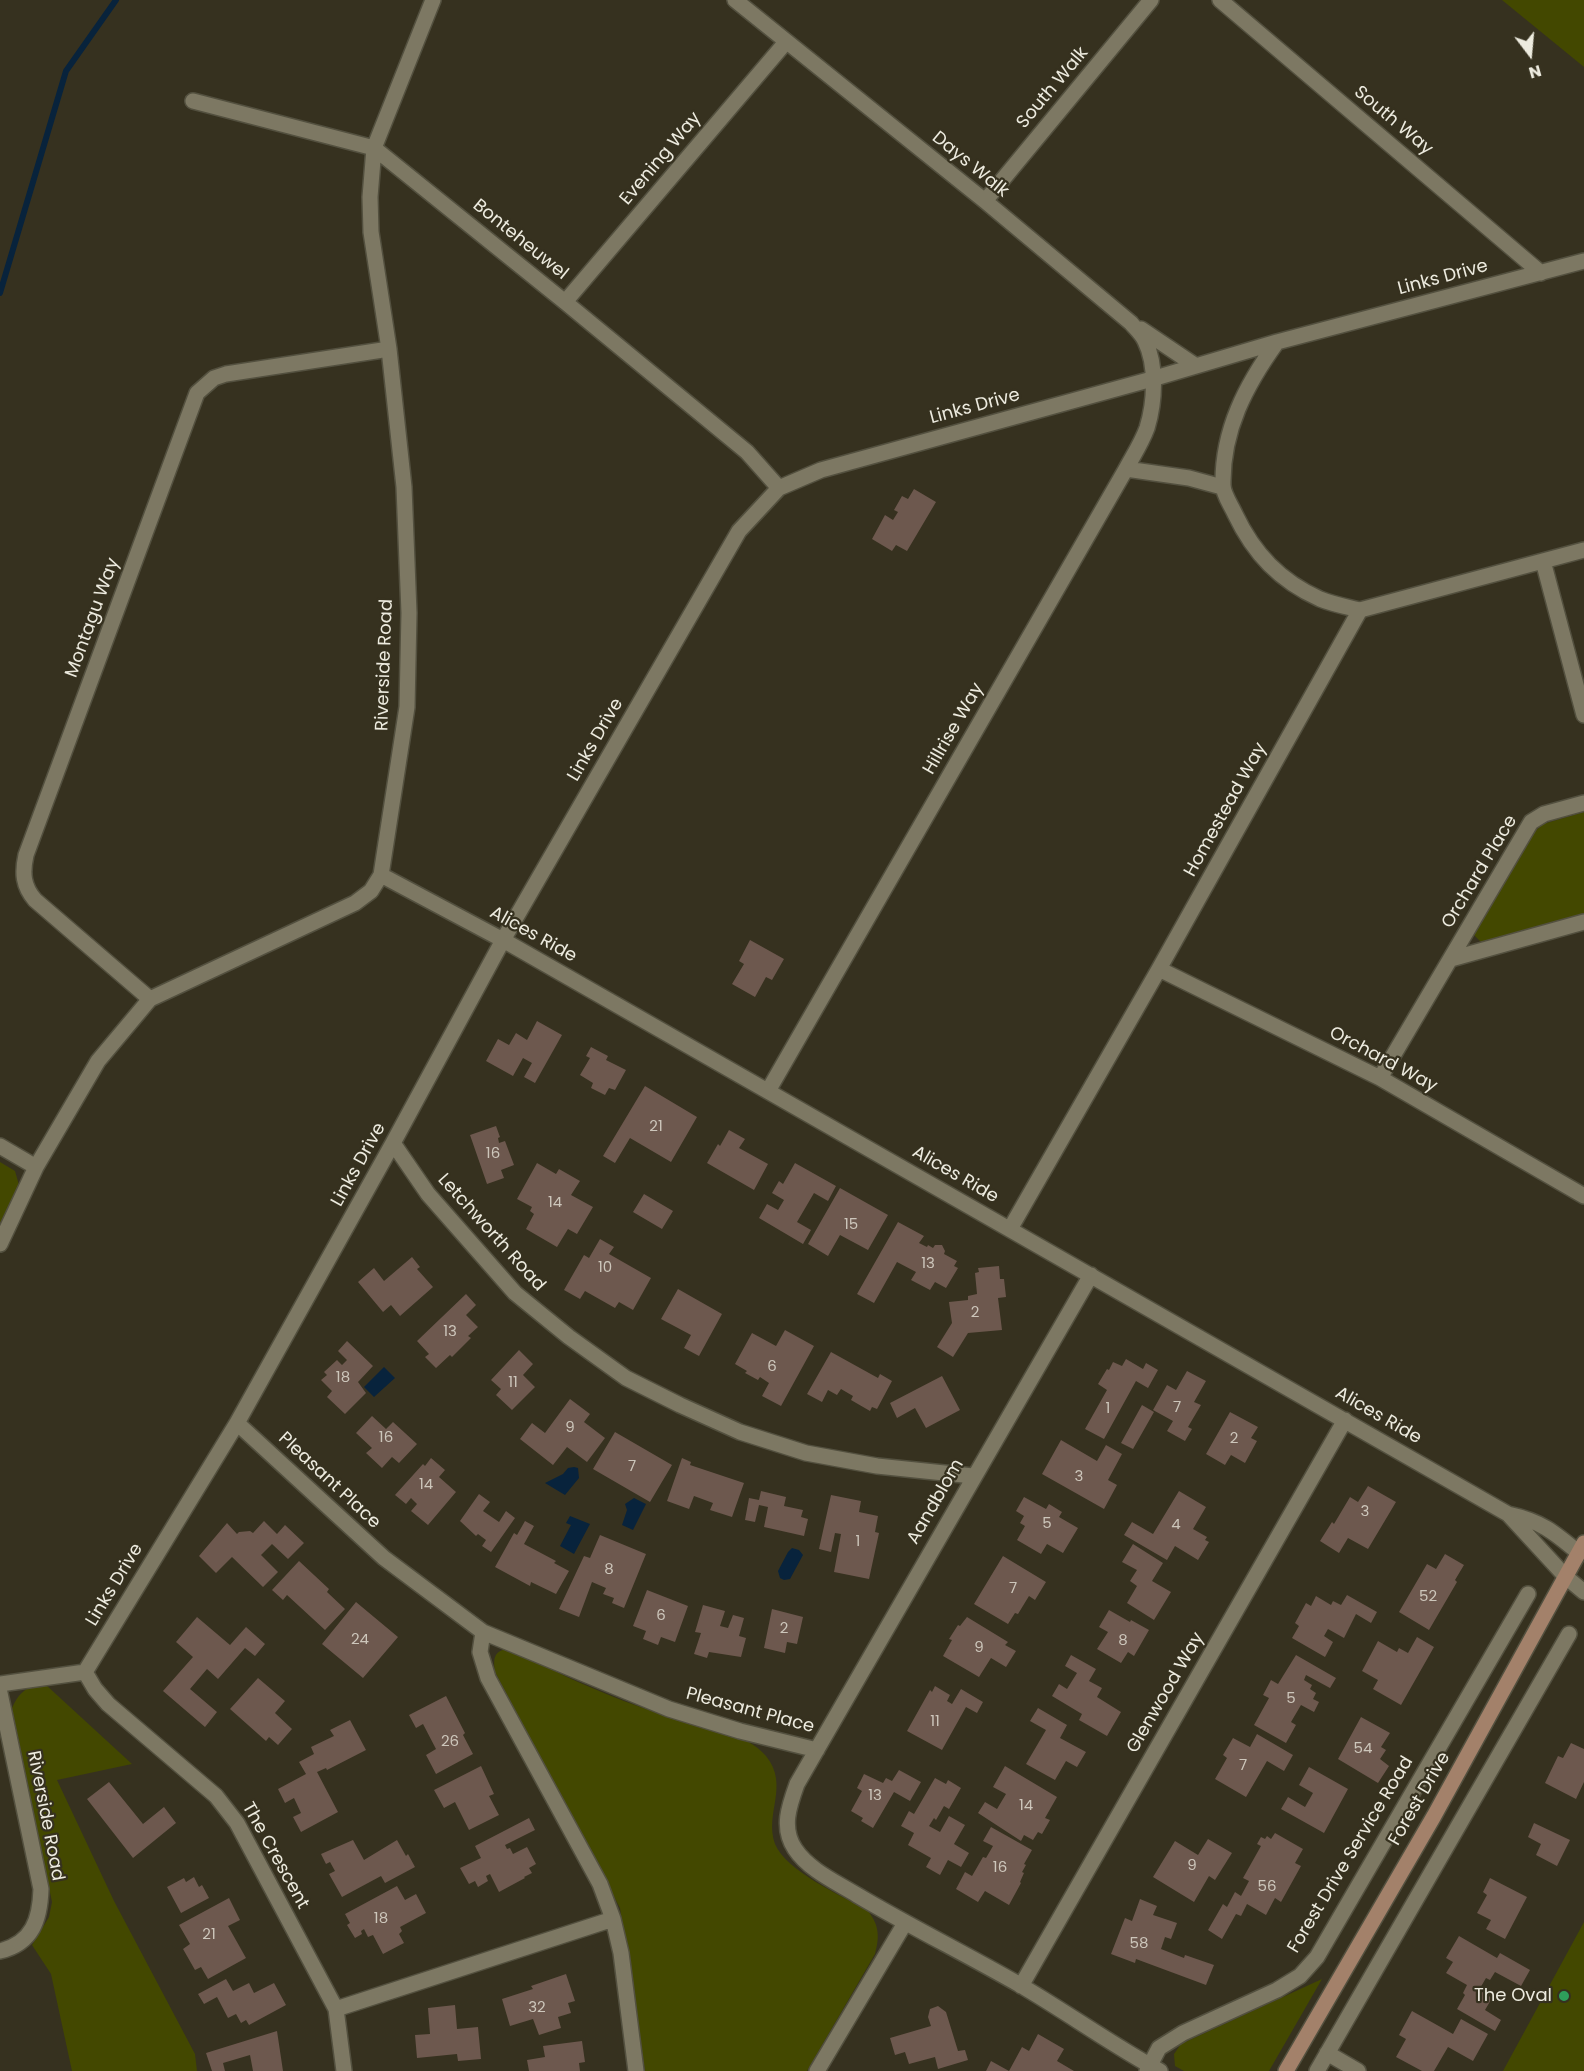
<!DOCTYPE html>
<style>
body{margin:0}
#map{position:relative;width:1584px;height:2071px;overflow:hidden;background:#36311f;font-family:Poppins,sans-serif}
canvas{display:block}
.north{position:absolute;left:1500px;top:24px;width:60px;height:60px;-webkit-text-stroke:4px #36311f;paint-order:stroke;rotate:164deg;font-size:16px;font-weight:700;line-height:24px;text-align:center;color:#edebdf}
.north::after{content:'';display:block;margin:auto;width:21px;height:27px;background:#edebdf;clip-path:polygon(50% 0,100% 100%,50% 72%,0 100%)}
</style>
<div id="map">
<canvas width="1584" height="2071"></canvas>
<div class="north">N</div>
</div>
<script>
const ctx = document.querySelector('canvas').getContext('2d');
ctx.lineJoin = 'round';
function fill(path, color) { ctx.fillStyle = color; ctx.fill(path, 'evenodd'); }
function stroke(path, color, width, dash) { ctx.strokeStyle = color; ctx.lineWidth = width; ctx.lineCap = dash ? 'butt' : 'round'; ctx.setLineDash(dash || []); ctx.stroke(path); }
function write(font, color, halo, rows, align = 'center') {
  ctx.font = font + ' Poppins,sans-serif'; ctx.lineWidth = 4.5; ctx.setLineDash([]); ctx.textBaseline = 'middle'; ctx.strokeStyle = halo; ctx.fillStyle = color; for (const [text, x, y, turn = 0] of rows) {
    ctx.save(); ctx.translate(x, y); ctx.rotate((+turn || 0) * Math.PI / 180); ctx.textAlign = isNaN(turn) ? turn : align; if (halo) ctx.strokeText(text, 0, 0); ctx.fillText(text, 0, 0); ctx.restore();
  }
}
const green = new Path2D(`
 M1502,0h82v67z
 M1584,812v106l-101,26 -9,-9 2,-7 55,-93 12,-11z
 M0,1162l15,9 4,14 -19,38z
 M509,1649c20,6 39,19 58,28 37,17 76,32 116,44 26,8 64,12 83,35 24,30 -2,57 9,88 11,27 67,52 92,66 12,14 13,26 8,44l-68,117h-162l-25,-163 -125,-236c-2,-14 -1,-22 14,-23z
 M38,1684h7l87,80 -75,16 57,121 81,153 2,17h-125l-21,-97 -19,-29 17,-28 3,-15 -40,-194c6,-14 12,-19 26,-24z
 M1584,1922v149h-81z
 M1322,1979l-53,92h-85l-9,-5 -1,-12 7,-10z`);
const water = new Path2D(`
 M384,1367l11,11 -21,19 -10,-10z
 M574,1467l4,1 1,10 -14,17 -20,-12 18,-9 5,-6z
 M634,1498l12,6 -13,26 -11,-5 5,-15 -2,-6z
 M570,1516l20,8 -16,30 -14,-8 11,-21 -5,-2z
 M792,1548l7,2 4,5 -13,24 -6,1 -4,-2 -2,-7 10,-19z`);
const stream = new Path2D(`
 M0,293l66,-222 50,-71`);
const building = new Path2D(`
 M914,489l22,13 -29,49 -11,-6 -4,6 -20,-12 13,-24 8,5 5,-8 -4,-2 8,-14 6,3z
 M750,940l34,19 -12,21 -6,-3 -11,20 -23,-13 12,-20 -5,-3z
 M537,1021l25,14 -27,48 -11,-6 8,-14 -9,-5 -10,18 -27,-15 12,-22 11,6 7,-12 11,7z
 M591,1047l17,9 -2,4 20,10 -11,20 -6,-2 -4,7 -14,-7 2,-5 -13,-8 10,-17 -4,-2z
 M645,1086l52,31 -26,45 -41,-24 -15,25 -12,-7z
 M496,1126l4,11 -2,1 1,5 6,-2 9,24 -13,5 3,8 -17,6 -17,-49z
 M729,1130l16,9 -6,9 29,16 -14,26 -47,-27 11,-19 2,2z
 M537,1163l19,11 3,-5 21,12 -9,14 22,12 -16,27 -9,-5 -11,18 -31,-18 8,-15 -4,-3 2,-4 -15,-8z
 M795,1163l41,23 -8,15 -14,-8 -17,29 14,8 -8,14 -44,-26 8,-14 11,6 6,-10 -12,-7 7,-12 4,3z
 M840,1188l48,27 -20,35 -28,-15 -12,21 -20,-12z
 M644,1194l29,17 -11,18 -29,-17z
 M898,1222l26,14 -5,7 8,4 1,-2 5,3 2,-3h7l3,6 -1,3 13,7 -3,5 4,2 -12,20 -11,-6 -5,8 -19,-10 5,-8 -19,-10 -23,41 -17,-9z
 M600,1239l14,8 -5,7 42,24 -18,32 -14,-8 -4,6 -30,-17 -5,8 -16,-9 20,-35 5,3z
 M412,1257l8,10 -3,2 16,18 -33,29 -9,-11 -8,7 -25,-30 16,-14 10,13z
 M999,1266l1,13h4l2,18 -8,1 4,32 -34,3 -15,24 -16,-10 15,-24 -3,-21 19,-2v-4l9,-2 -2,-21 4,-1 -1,-4z
 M678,1289l44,25 -23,42 -15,-8 7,-13 -30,-16z
 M466,1294l10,11 -10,10 12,12 -10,9 3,2 -19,19 -2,-2 -14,13 -11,-11 4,-3 -12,-13z
 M785,1330l29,16 -33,60 -19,-10 7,-13 -9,-6 -2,3 -13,-7 2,-2 -12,-7 17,-31 24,13z
 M347,1341l26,25 -15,16 8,11 -21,21 -18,-17 5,-6 -11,-11 6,-5 -3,-3 13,-12 5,5 5,-5 -9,-9z
 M519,1350l14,14 -10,11 12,12 -23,23 -16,-15 5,-6 -10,-9z
 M831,1352l47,26 2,-4 12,7 -15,28 -5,-2 -2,4 -19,-11 2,-4 -12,-7 -4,6 -9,-5 -6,12 -15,-8z
 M1126,1359l17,10 3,-6 12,7 -10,18 -12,-7 -32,58 -19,-10 22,-39 -9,-6 9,-15 2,1 4,-8 9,4z
 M1187,1371l19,10 -12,21 7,3 -13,22 4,2 -7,12 -18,-10 6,-10 -20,-11 14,-25 9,5z
 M942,1376l18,34 -34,18 -11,-20 -18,10 -7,-15z
 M570,1399l20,15 -6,8 21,16 -18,24 -20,-15 -14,18 -33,-26 12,-16 13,10z
 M1142,1405l12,7 -21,37 -12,-6z
 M1230,1412l28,15 -7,11 6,3 -12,22 -14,-8 -6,10 -19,-11z
 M372,1416l14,13 7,-7 24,22 -18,19 -7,-6 -10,11 -16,-15 6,-5 -16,-15z
 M615,1432l57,33 -22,37 -57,-33z
 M1061,1440l36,21 9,-16 16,9 -14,26 9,5 -13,24 -62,-35z
 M431,1458l14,12 -6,7 17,15 -28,33 -17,-14 6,-7 -6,-6 -5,6 -11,-9 28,-31 2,2z
 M682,1458l9,4 -1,3 54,18 -12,34 -22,-7 3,-7 -19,-7 -5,13 -22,-8z
 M1368,1486l28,16 -28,47 -20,-11 -9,15 -19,-12 12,-19 2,2 16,-27 8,5z
 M761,1491l25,6 -2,9 19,4 -2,7 7,2 -4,17 -40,-9 4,-20 -9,-2 -4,17 -10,-2 4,-22 10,2z
 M1179,1491l27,16 -13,22 14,8 -2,3 4,2 -11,18 -23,-14 -8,14 -43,-25 8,-13 21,12z
 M479,1494l11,8 -7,9 16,11 7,-11 9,7 -24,34 -9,-6 4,-6 -8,-6 -2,2 -16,-15z
 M831,1495l30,6 -2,11 19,4 -3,16 4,1 -10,46 -35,-7 7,-38 -6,-1 -4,19 -12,-3z
 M1024,1497l22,12 3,-5 13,8 -3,5 19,11 -15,25 -16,-9 -6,10 -24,-14 8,-14 -5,-3 4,-7 -8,-5z
 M264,1521l13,13 8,-9 19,18 -16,16 -16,-15 -11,11 17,17 -15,15 -31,-30 -16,16 -17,-17 28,-33 10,11 2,-2 11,-1 3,2z
 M525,1521l9,5 -10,18 32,17 -2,2 15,8 -13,23 -25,-12 -1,4 -35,-19 19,-34 3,2z
 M600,1535l46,19 -22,54 -12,-5 2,-5 -11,-4 3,-6 -14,-6 -13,35 -20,-8 25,-53 6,2z
 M1133,1544l30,19 -11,18 19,11 -17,28 -27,-17 10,-17 -7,-5 7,-11 -15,-8z
 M1445,1554l19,11 -9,15 2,2 -28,48 -30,-18 28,-48 9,5z
 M1003,1556l43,26 -11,18 -6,-4 -11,18 -3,-1 -7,11 -34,-20z
 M299,1561l30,28 -2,3 18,17 -20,21 -38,-35 -4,5 -11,-10z
 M647,1590l41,16 -13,36 -14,-5 -3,8 -15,-6 3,-8 -13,-5z
 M1347,1595l30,17 -6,11 -15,-9 -12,24 -16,-9 -4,7 9,6 -8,15 -33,-19 7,-12 -4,-3 11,-20 5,3 5,-10 15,9 2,-4 8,4z
 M356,1602l42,35 -35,41 -41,-34z
 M703,1605l22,6 -5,15 8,2 5,-13 11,3 -5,18 7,2 -5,19 -32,-5 -2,6 -13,-4 7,-21 -6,-1z
 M772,1609l31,8 -6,27 -10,-2 -2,11 -21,-5z
 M1109,1610l21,12 1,-2 18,10 -15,26 -6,-4 -7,11 -24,-14 11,-17 -9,-5z
 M197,1617l33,28 16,-18 19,17 -10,12 -10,-8 -27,31 -11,-10 -17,20 27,23 -12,15 -42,-36 30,-34 -17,-15z
 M967,1617l41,25 -3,3 11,6 -10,16 -15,-9 -12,19 -36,-21 9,-16 -3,-1 9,-14 2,1z
 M1417,1637l17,10 -33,58 -28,-16 5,-9 -16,-9 16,-30 19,11 2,-4 9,5z
 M1071,1655l25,14 -7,12 13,7 -5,9 24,15 -14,24 -28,-16 3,-6 -30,-18 7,-12 8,5 10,-16 -12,-7z
 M1296,1655l40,23 -6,10 -24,-13 -2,5 8,5 -2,4 6,4 -3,6 6,3 -5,10 -13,-7 -10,17 5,3 -10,18 -32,-18 15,-27 -6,-3 8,-15 7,4z
 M258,1678l27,23 -10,12 17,16 -14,16 -9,-8 -3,4 -36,-32z
 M935,1686l15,9 -3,6 5,3 9,-15 22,13 -6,11 -11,-6 -24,43 -35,-19 23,-41 2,2z
 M446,1696l19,37 -2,2 10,19 -37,20 -10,-19 10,-6 -13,-25 -7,4 -7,-13z
 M1038,1708l29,17 -7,13 26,14 -9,15 -11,-6 -11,19 -29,-16 20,-34 -16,-9z
 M1361,1717l29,16 -9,14 5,3 -6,9 9,7 -11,17 -40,-24z
 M350,1720l16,30 -39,20 -1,-2 -9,4 21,40 -37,20 -8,-15 8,-4 -7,-15 -9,5 -7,-14 28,-15 -7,-12 15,-8 -3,-7 23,-11 -4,-6z
 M1257,1734l36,21 -9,16 -17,-10 -21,36 -31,-18 12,-21 -4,-3 10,-17 17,9z
 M1571,1743l13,6v33l-8,17 -31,-16 13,-27 5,2z
 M481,1766l13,28 -5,2 10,19 -30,15 -14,-28 -11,6 -10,-18z
 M1005,1766l52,31 -12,21 5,2 -8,14 -4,-2 -5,8 -9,-5 -3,6 -43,-28 7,-11 12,7 9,-15 -13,-7z
 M1309,1767l39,22 -24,44 -43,-24 7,-12 17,10 8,-14 -14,-8z
 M899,1770l22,12 -11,19 -16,-9 -21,36 -12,-7 2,-3 -12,-7 11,-20 -5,-3 7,-14 19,9 3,-5 6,3z
 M935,1778l11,6 2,-4 13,8 -12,21 -5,-3 -8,14 -2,-2 -5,8 11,6 9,-16 16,9 -11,19 15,9 -8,14 -13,-7 -8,15 -14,-8 5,-9 -23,-13 6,-12 -13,-7 8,-15 5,3z
 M109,1782l34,42 21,-17 12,16 -43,35 -46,-59z
 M529,1818l6,12 -30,15 2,4 3,-1 3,6 14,-7 9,17 -7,4 3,5 -8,4 1,1 -26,14 -9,-18 -4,2 2,5 -10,6 -3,-6 -6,3 -9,-16 21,-10 -6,-12z
 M1534,1823l36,17 -13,26 -21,-11 5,-11 -13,-7z
 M991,1827l41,23 -8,14 2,1 -4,7 2,1 -4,9 1,1 -12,22 -24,-14 -7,11 -22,-13 9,-17 7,4 11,-19 3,1 7,-12 -10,-5z
 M1275,1833l28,16 -8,14 6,3 -20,36 -6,-4 -9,17 -19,-11 -6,12 -5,-2 -14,25 -14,-9 15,-26 4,3 8,-15 6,4 8,-15 -6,-3 18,-32 -4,-2 4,-7 4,2 2,-3 4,3z
 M1208,1839l24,14 -17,27 -6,-4 -15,26 -41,-25 22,-36 23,14z
 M353,1840l11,20 33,-20 9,16 2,-2 7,13 -30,16 -4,-7 -39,21 -13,-23 6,-3 -5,-9 -4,2 -5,-10z
 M194,1877l5,10 3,-2 7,13 -28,15 -14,-26 17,-9 2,4z
 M1490,1878l37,19 -22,42 -19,-10 5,-9 -14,-7 10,-18 -4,-3z
 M397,1886l8,14 11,-6 10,19 -26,14 2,4 -3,3 5,9 -21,11 -10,-19 -5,2 -4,-8 -3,2 1,3 -7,4 -8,-13 3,-2 -5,-9z
 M229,1898l11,22 -12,6 18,32 -38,21 -7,-12 -6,3 -12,-21 7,-5 -11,-19z
 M1140,1899l17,7 -4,9 24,8 -6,16 -6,-2 -4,12 23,9 1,-3 29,10 -8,20 -70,-26 -1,4 -24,-9 14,-36 7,3z
 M1459,1936l38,22 3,-5 30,17 -9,16 -26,-14 -5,8 -4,-2 -7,12 13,8 -7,12 16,10 -6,11 -38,-22 8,-14 -2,-2 4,-8 -21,-12 7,-11 -7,-4z
 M566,1974l9,27 -7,2 3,10 -13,4 3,11 -22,7 -6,-16 -23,7 -8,-27 31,-10 -2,-3z
 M226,1979l7,12 16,-8 5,10 20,-10 12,22 -37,20 -3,-5 -5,3 -5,-9 -8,4 -11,-21 -13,7 -6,-10z
 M455,2005l2,24 21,-2 3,32 -23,2 -1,-7 -40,4 -2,-23 15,-1 -2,-26z
 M938,2006l8,6 12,39 7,-1 3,10 -30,9 -3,-12 -26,7 -4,-12 -10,3 -5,-17 41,-12 -3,-9 2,-8z
 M1412,2011l41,23 8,-15 27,15 -15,27 -25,-14 -14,24h-12l-26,-14 10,-18 -7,-4z
 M277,2031l6,40h-30l-3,-16 -27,8 2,8h-13l-6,-18z
 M1038,2034l26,15 -7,12 17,10h-88l5,-10 18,10 13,-24 7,4z
 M582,2041l3,21 -6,1 1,8h-51l-2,-11 18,-3 -2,-11z`);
const minor = new Path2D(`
 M735,0l250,201 146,122c4,5 11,11 14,18 12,24 10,61 2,87 -5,14 -14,28 -21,41l-358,622
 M1220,0l321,273
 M193,101l181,47 191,154 182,150 32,36
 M985,201l166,-201
 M565,302l221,-260
 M1141,329l55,37
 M1277,342c-31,43 -55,88 -54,143 0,9 8,20 12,29 19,40 45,67 85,85 12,5 27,8 40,11
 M1126,469l63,9 33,9
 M1543,561l41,154
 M381,875l122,65 1005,574c33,7 46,18 71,39
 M1451,959l133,-37
 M1159,969l221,109 204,118
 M150,999l-115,-99c-12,-14 -13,-27 -9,-45l171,-462 17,-15 12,-4 163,-25
 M1380,1078l151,-256 13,-8 40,-11
 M393,1143l35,51 87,99 54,44 57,41 54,27 60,27 66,21 71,13 96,10
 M0,1146l36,21
 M1010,1229l149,-260 201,-359 224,-60
 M0,1244l36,-77 62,-106 52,-62 205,-96 16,-12 10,-16 26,-168 2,-94 -5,-126 -15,-138 -18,-117 -1,-35 4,-49 59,-148
 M1091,1275l-294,509c-8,22 -16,44 -2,65 14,21 41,33 62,46 54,32 109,59 163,90 48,28 92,60 140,86
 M237,1423l147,135 99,74 186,77 71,22 77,19
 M1508,1514l58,63
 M483,1632l-3,20 8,26 112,206 13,35 8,34 15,118
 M85,1672l10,17 13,15 108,92 21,27 99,186 8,62
 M0,1684l85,-12 152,-249 156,-280 110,-203 236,-409 40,-43 42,-18 331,-91 125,-37 307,-81
 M0,1693l41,196c-1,30 -8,54 -41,62
 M1021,1986l324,-566
 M336,2009l277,-90
 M1327,2053l31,18
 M817,2071l88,-148
 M1147,2071l12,-23 24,-15 94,-43 23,-14 17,-19 211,-363
 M1317,2071l252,-437`);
const tertiary = new Path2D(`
 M1566,1577l18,15`);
const secondary = new Path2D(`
 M1286,2071l148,-255 150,-273`);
const markers = [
 [1564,1996,6,"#2e9e5b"]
];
const numberNames = [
 ["21",656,1127],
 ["16",493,1154],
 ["14",555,1203],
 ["15",851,1225],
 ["13",928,1264],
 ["10",605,1268],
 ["2",975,1313],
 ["13",450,1332],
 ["6",772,1367],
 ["18",343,1378],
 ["11",513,1383],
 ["7",1177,1408],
 ["1",1108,1409],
 ["9",570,1428],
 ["16",386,1438],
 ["2",1234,1439],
 ["7",632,1467],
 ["3",1079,1477],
 ["14",426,1485],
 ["3",1365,1512],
 ["5",1047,1524],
 ["4",1176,1525],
 ["1",858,1542],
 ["8",609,1570],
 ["7",1013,1589],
 ["52",1428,1597],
 ["6",661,1616],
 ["2",784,1629],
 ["24",360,1640],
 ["8",1123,1641],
 ["9",979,1648],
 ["5",1291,1699],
 ["11",935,1722],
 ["26",450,1742],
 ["54",1363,1749],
 ["7",1243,1766],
 ["13",875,1796],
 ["14",1026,1806],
 ["9",1192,1866],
 ["16",1000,1868],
 ["56",1267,1887],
 ["18",381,1919],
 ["21",209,1935],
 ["58",1139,1944],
 ["32",537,2008]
];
const streetNames = [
 ["South Walk",1053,88,-50],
 ["South Way",1393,121,40],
 ["Evening Way",661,159,-50],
 ["Days Walk",970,165,39],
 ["Bonteheuwel",520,240,39],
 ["Links Drive",1443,278,-15],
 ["Links Drive",975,407,-15],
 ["Montagu Way",93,618,-70],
 ["Riverside Road",385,665,-88],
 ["Hillrise Way",954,729,-60],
 ["Links Drive",596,740,-60],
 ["Homestead Way",1226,810,-61],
 ["Orchard Place",1480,872,-59],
 ["Alices Ride",533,935,29],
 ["Orchard Way",1383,1060,28],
 ["Links Drive",359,1165,-61],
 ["Alices Ride",955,1175,30],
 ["Letchworth Road",491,1233,48],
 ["Alices Ride",1378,1416,30],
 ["Pleasant Place",329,1481,43],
 ["Aandblom",936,1502,-60],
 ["Links Drive",115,1585,-59],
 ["Glenwood Way",1166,1693,-60],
 ["Pleasant Place",750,1711,15],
 ["Forest Drive",1420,1799,-60],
 ["Riverside Road",45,1816,79],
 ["Forest Drive Service Road",1351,1855,-59],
 ["The Crescent",275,1856,61]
];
const poiNames = [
 ["The Oval",1552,1996]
];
fill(green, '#434800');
fill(water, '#08233c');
stroke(stream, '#08233c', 6);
fill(building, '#6d584e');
stroke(minor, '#53503f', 18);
stroke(tertiary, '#53503f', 18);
stroke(secondary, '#53503f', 18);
stroke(minor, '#7d7863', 15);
stroke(tertiary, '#7d7863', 15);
stroke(secondary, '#a3816a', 15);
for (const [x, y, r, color] of markers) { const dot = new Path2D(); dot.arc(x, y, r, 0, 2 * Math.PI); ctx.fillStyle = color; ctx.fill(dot); stroke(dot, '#36311f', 2); }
write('15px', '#cdc6bb', null, numberNames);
write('18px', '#edebdf', '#36311f', streetNames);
write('18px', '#edebdf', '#36311f', poiNames, 'right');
</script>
